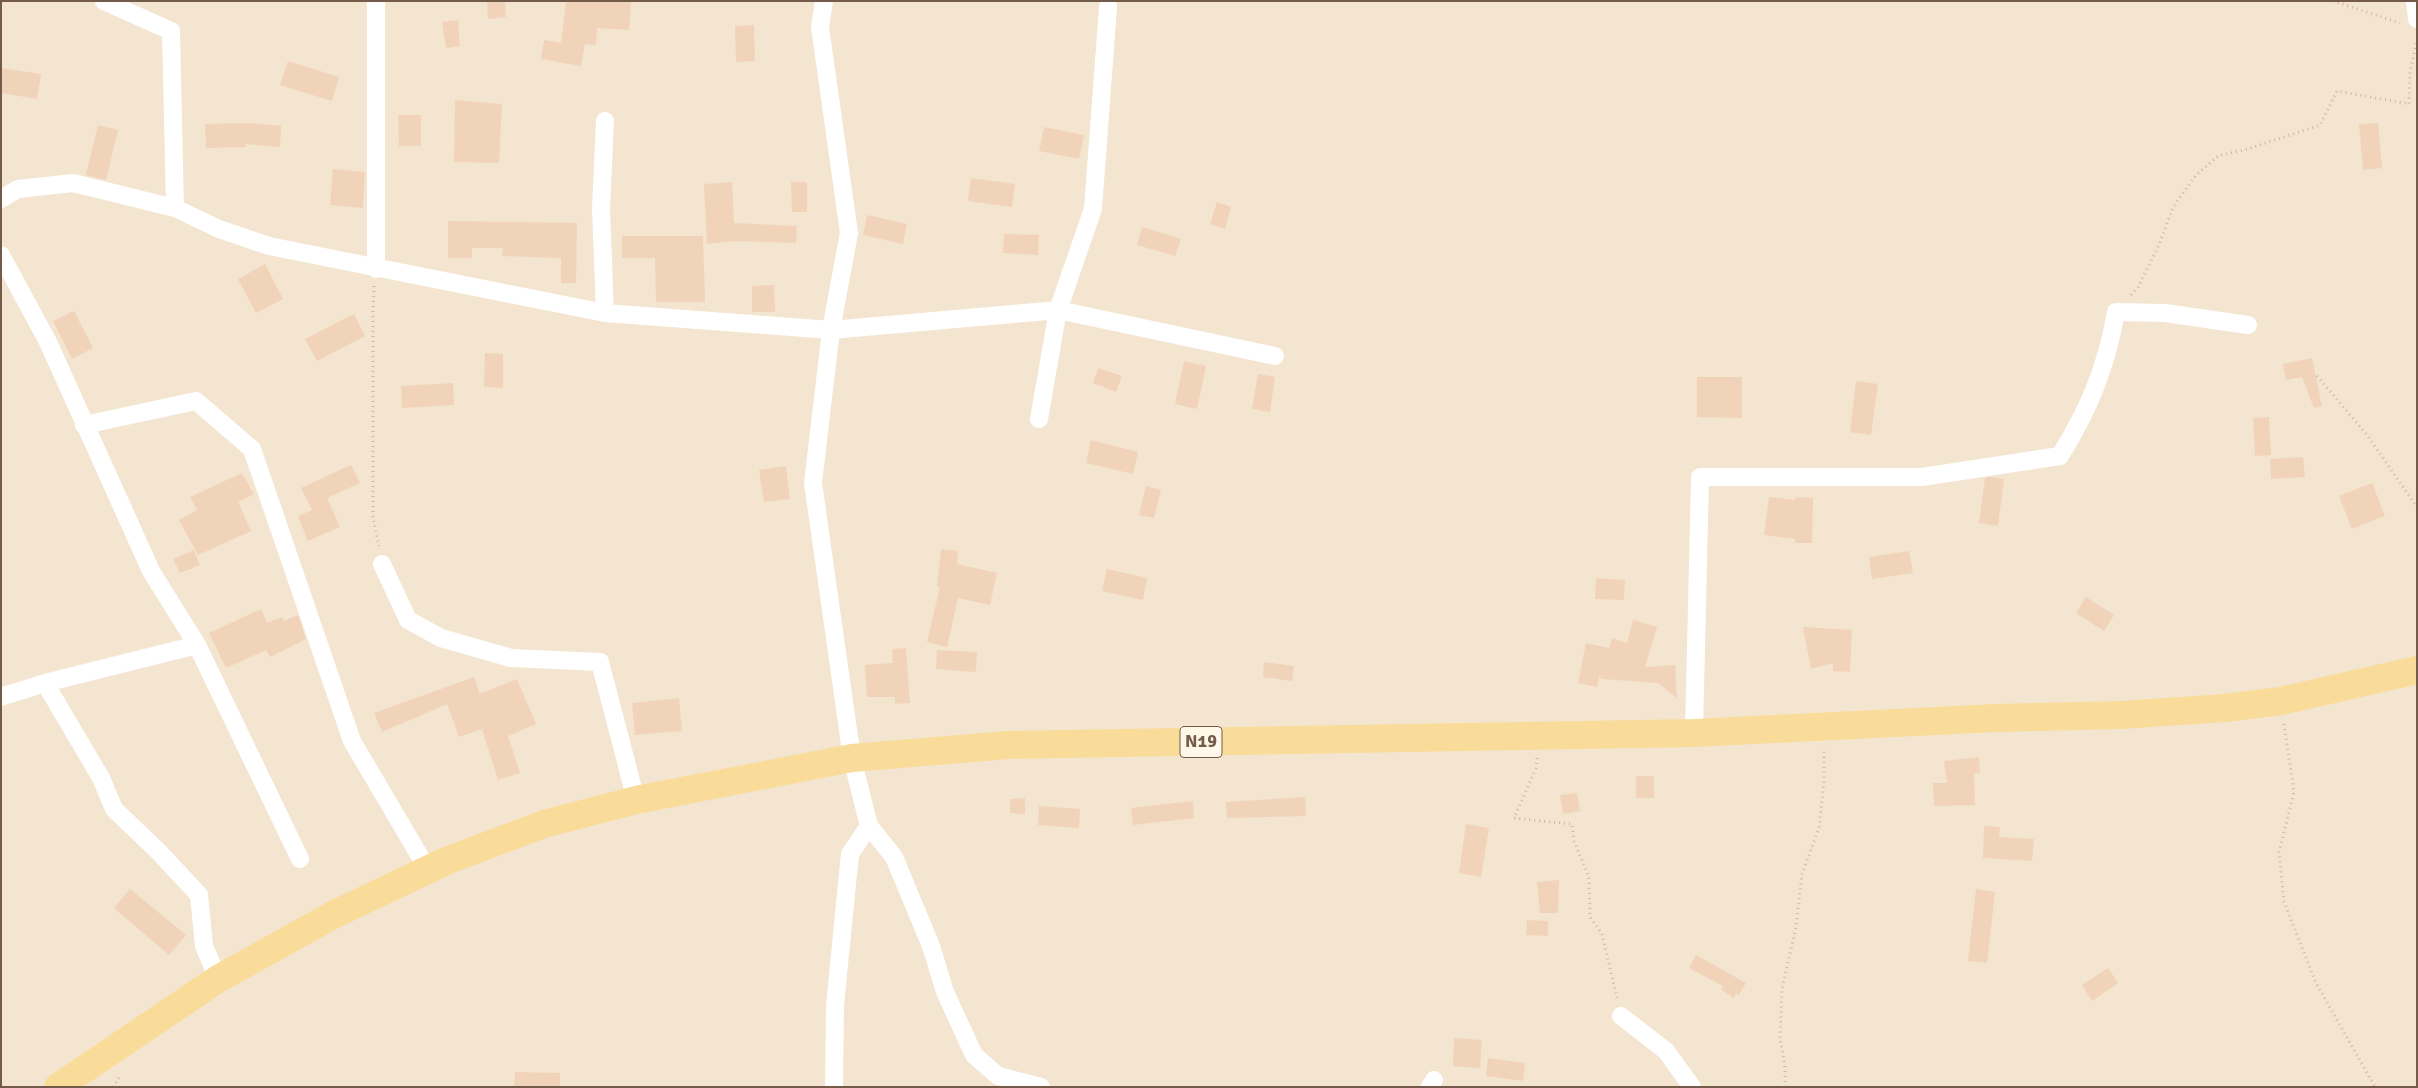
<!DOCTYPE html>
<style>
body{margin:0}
#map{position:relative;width:2418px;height:1088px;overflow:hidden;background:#fcf3e2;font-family:Signika,sans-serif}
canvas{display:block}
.frame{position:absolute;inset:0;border:2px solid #735a49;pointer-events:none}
</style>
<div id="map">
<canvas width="2418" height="1088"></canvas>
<div class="frame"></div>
</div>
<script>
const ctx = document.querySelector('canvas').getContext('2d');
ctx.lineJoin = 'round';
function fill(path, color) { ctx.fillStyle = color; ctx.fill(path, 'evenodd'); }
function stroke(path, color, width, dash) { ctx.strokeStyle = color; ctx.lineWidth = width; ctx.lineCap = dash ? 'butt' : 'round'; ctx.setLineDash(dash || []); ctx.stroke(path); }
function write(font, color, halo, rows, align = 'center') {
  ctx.font = font + ' Signika,sans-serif'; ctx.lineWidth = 4; ctx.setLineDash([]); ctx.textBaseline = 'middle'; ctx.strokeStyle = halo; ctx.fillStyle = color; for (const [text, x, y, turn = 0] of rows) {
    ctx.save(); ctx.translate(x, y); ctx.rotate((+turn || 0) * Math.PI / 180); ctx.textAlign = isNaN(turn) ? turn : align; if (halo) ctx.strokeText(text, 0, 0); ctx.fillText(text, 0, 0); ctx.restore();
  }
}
const residential = new Path2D(`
 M1,1h2416v1086h-2416z`);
const building = new Path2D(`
 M487,1h18l1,16 -18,2z
 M566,1h65l-2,29 -32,-2 -1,17 -11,-1 -4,22 -40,-7 3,-19 17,3z
 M458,20l2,26 -14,2 -4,-26z
 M754,25l1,36 -19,1 -1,-36z
 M288,61l51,16 -7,24 -52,-16z
 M1,68l40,6 -4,25 -36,-6z
 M455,100l47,4 -3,59 -45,-1z
 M398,115h23v31h-22z
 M250,123l31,3 -1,21 -34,-3v3l-40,1 -1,-24z
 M2378,123l4,45 -19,2 -4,-46z
 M98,125l20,5 -12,50 -20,-5z
 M1044,127l40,8 -5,24 -40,-8z
 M333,169l32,3 -2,36 -33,-3z
 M971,178l44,6 -3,23 -44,-6z
 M732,182l2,41 63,3 -1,17 -61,-2 -28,3 -3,-60z
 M791,182h16v30h-15z
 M1217,202l14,5 -6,22 -15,-5z
 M867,215l40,9 -4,20 -40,-9z
 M448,221l129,2 -1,60h-15v-25l-59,-2 1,-8h-31v10h-24z
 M1142,227l39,12 -6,17 -38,-11z
 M1004,234l35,1 -1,20 -35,-2z
 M622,236h81l2,66h-49l-1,-44h-33z
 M265,264l18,35 -27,14 -18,-34z
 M774,285l1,27h-23v-26z
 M74,311l19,37 -21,11 -19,-38z
 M354,314l11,22 -48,25 -12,-22z
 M485,353l18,1v34l-19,-1z
 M2312,358l10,48 -8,2 -12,-31 -16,3 -3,-16z
 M1184,361l22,5 -9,43 -22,-5z
 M1098,368l24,8 -6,16 -23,-9z
 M1258,374l17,3 -5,35 -18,-3z
 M1697,377h45v41l-45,-1z
 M1856,381l22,3 -7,51 -21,-3z
 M453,383l1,22 -52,3 -1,-22z
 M2269,417l2,38 -16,1 -2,-38z
 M1091,440l47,12 -5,22 -47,-11z
 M2303,457l2,20 -34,2 -1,-20z
 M351,465l9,18 -33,15 13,29 -32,14 -10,-25 14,-6 -11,-22z
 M786,466l4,33 -26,3 -5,-32z
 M242,473l12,21 -16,8 13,29 -53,24 -19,-35 18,-10 -7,-13z
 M1990,477l14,2 -6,47 -19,-3 6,-45z
 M2372,483l13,33 -33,13 -13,-33z
 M1146,486l15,4 -7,28 -15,-3z
 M1769,497l26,3v-3l18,1 -1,45h-17v-4l-31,-4z
 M941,549l17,2 -1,13 40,9 -7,32 -32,-7 -11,49 -20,-5 13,-55h-3z
 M194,550l6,15 -20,8 -7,-14z
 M1909,551l4,22 -41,6 -3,-22z
 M1107,569l40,9 -4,22 -41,-9z
 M1596,578l29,2 -1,20 -29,-1z
 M2086,597l28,18 -10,16 -28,-18z
 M261,609l6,14 15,-6 2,4 14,-6 8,24 -36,18 -4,-7 -40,18 -17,-35z
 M1633,620l24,7 -12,40 30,-2 2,33 -19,-15 -56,-4 -3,-3 -2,11 -19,-4 8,-40 23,5 3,-10 15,5z
 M1803,627l49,3 -2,42 -17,-1v-8l-22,6z
 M906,648l4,55 -15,1v-7h-28l-2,-32 28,-2 -1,-14z
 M937,650l40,2 -1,20 -40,-3z
 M1264,662l30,4 -2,15 -29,-4z
 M474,677l6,17 37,-15 19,45 -28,12 12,37 -22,7 -16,-51 -23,8 -12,-33 -65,28 -8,-19z
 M679,698l3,33 -47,4 -3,-32z
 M1979,757l1,16h-6l1,32 -41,1 -1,-23h14l-3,-22z
 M1636,776h18v22h-18z
 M1577,793l3,18 -17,3 -3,-19z
 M1305,797l1,19 -79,2 -1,-16z
 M1025,798v16l-15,-1v-14z
 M1193,801l1,17 -61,7 -2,-17z
 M1039,806l41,3 -1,19 -41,-3z
 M1466,824l23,4 -8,49 -22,-4z
 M1984,826l16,1 -1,10 35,2 -2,22 -49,-3z
 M1559,880l-1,33h-18l-3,-31z
 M130,889l56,46 -17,20 -55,-47z
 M1976,889l19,3 -8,71 -19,-2z
 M1527,920l21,1v15l-22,-1z
 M1696,955l50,28 -7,12 -3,-2 -2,5 -13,-8 2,-4 -34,-18z
 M2108,968l10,15 -26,18 -10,-16z
 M1454,1038l28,2 -2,28 -27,-2z
 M1488,1058l37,5 -2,18 -37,-5z
 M515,1072l45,1v14h-46z`);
const path = new Path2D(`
 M2333,1l67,22
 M374,286l-1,28v204l6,28
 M2131,295l7,-8 21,-42 14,-38 23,-32 22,-19 30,-7 72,-24 17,-34 72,13 1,-32 7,-33
 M2317,376l50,59 50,72
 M2284,724l10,68 -15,60 5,50 32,81 59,104
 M1537,758l-1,10 -22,50 58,6 2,17 15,36 1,40 12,17 15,64
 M113,1087l8,-12
 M1785,1087v-21l-5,-27 2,-50 14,-62 6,-53 17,-46 5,-47v-31`);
const minor = new Path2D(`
 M104,1l67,30 4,177
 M824,1l-4,26 29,206 -18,97 -18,153 39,275 17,68 25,31 37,89 14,46 29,63 24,21 43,11
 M2415,1l2,18
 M1,199l17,-10 55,-6 102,25 44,21 50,17 336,67 226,17 227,-20 217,46
 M1,255l47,87 103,229 46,74 103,214
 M376,269v-268
 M605,313l-4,-104 4,-88
 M1039,419l19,-109 35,-101 15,-202
 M84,425l112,-24 56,48 100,292 76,129
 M382,564l26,56 33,18 70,20 89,4 36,138
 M45,683l56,95 13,31 45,43 40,43 5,51 14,33
 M1,697l44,-14 152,-38
 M1694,733l6,-256h222l138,-21c30,-49 46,-88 56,-144l49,1 83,12
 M1621,1016l45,35 26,36
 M834,1087l1,-82 15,-151 19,-28
 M1430,1087l4,-7`);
const primary = new Path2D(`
 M58,1087l160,-108 117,-65 111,-53 98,-37 92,-24 216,-42 156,-13 686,-12 302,-15 125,-3 104,-7 56,-7 136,-31`);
const shields = [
 [1201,742,42]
];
const shieldNames = [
 ["N19",1201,742]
];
fill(residential, '#f3e5d0');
fill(building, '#f1d3ba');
stroke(path, '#d5b69d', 3, [1, 4]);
stroke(minor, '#fff', 18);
stroke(primary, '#fadc9a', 28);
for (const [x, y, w] of shields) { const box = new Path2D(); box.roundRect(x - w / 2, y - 15.5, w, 31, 4); ctx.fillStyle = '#fff7e7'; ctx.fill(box); stroke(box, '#735a49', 1); }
write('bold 18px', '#735a49', null, shieldNames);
</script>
